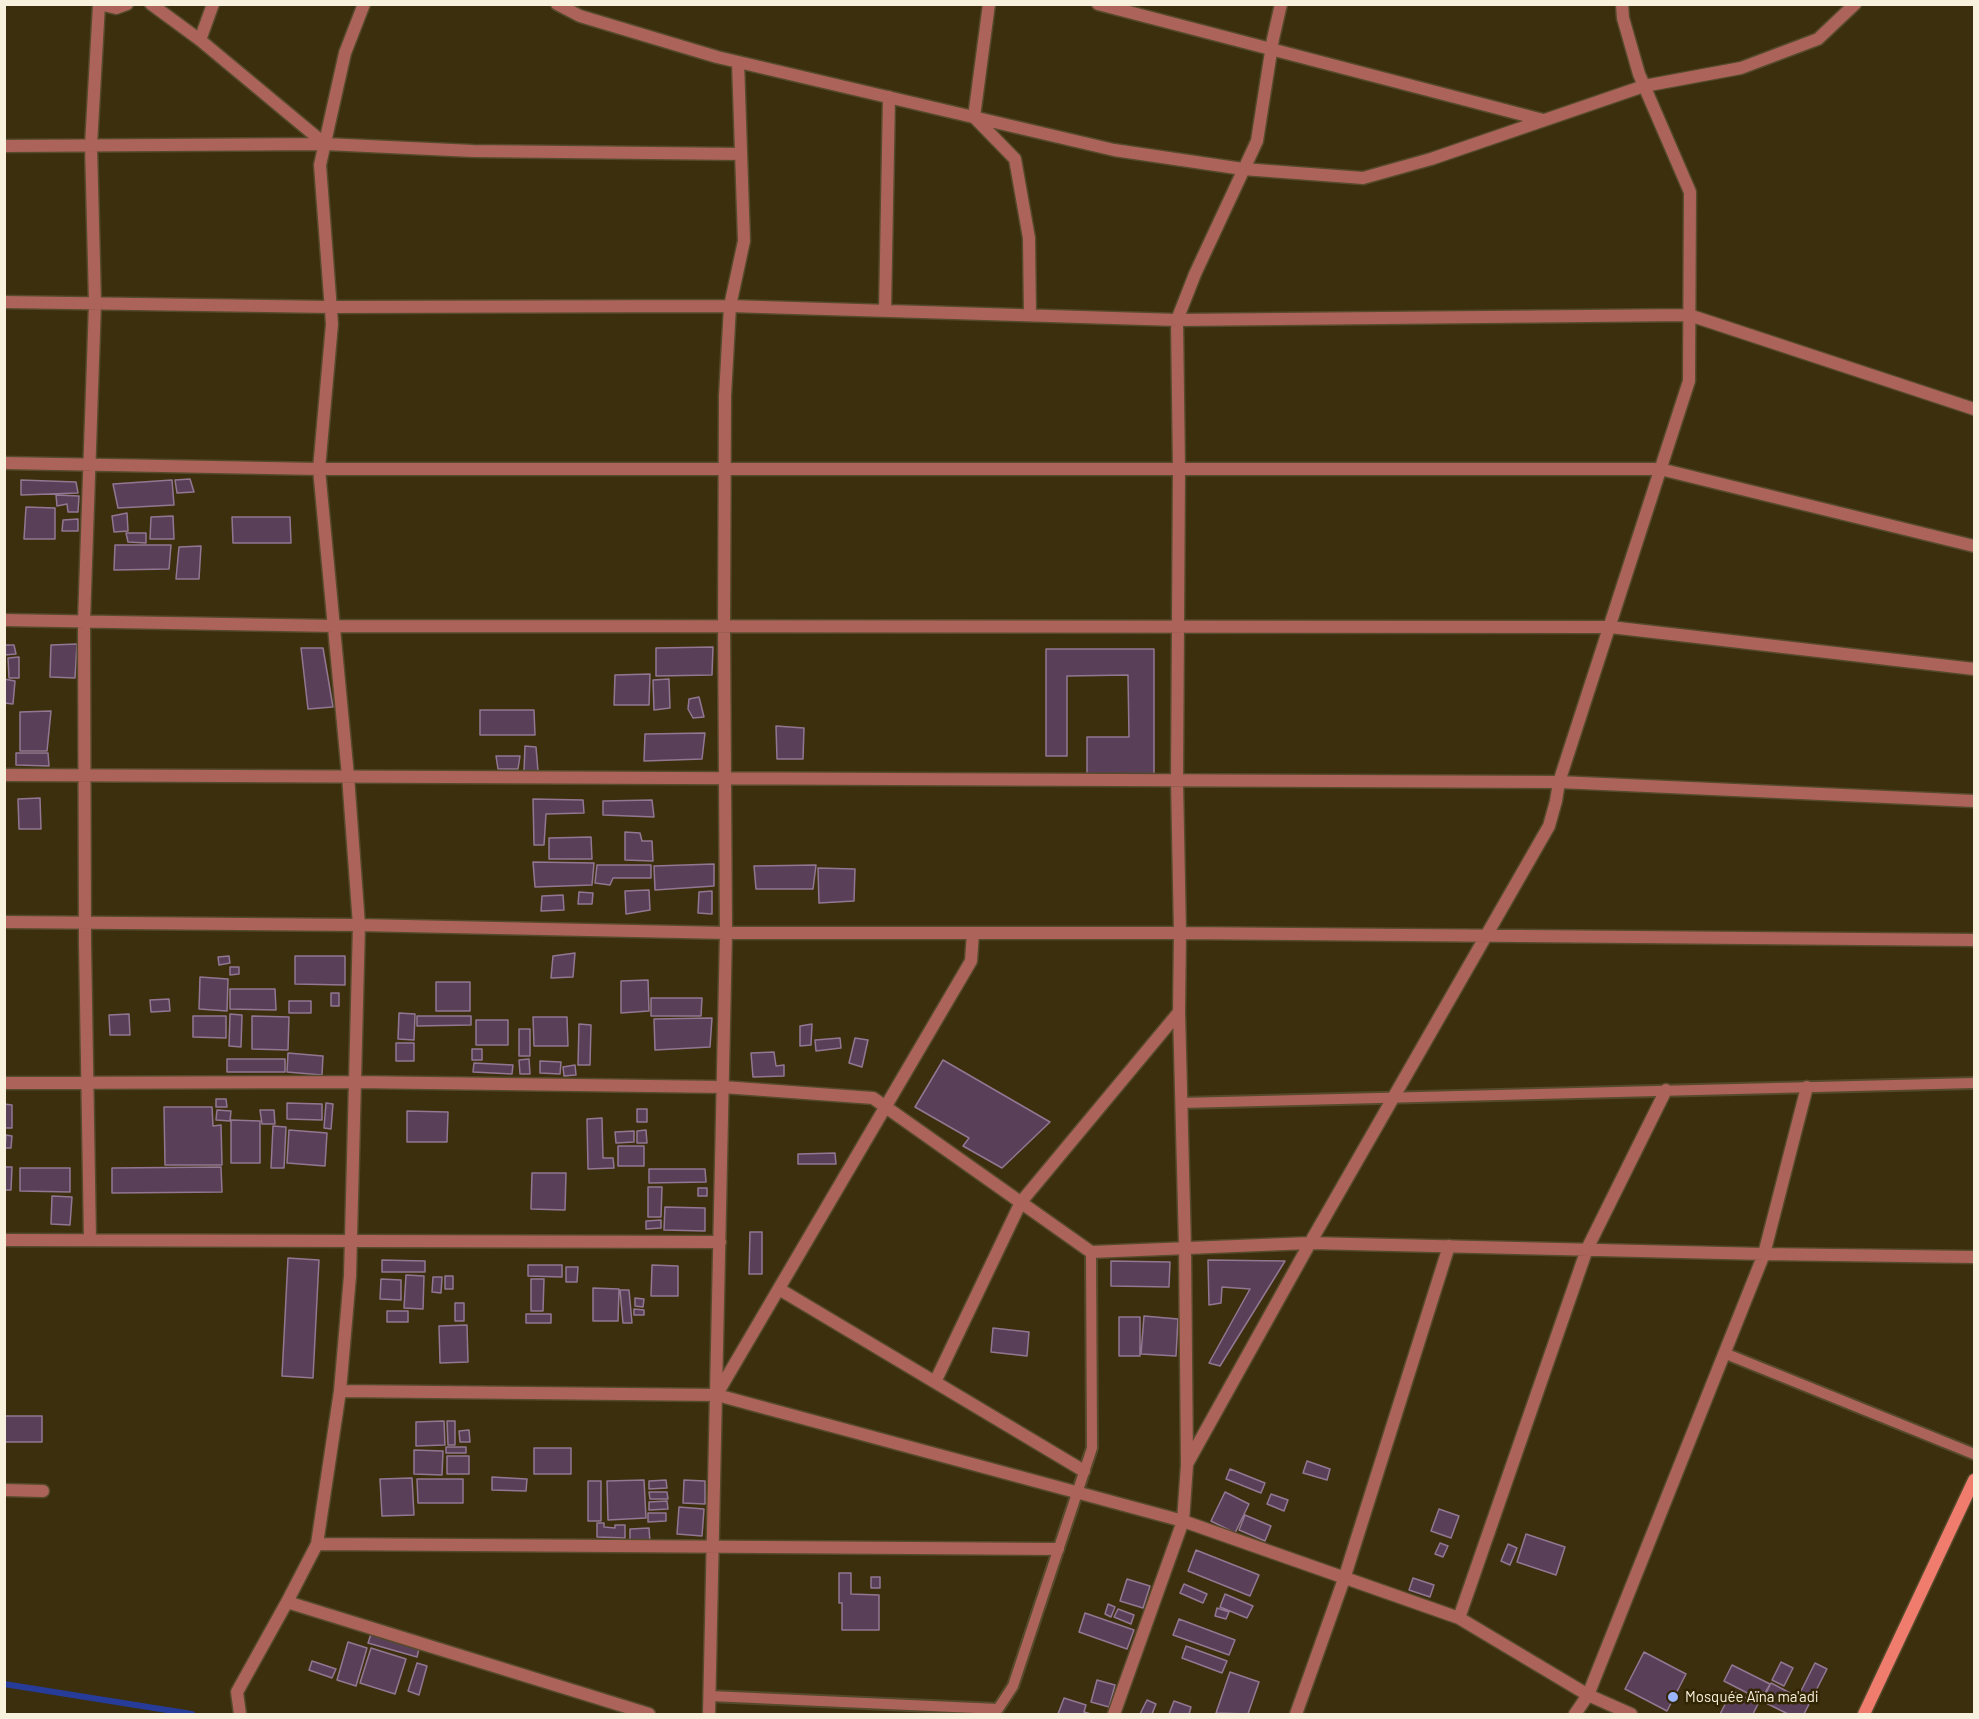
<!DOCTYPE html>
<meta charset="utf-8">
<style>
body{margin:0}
#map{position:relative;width:1979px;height:1719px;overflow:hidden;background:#3b2f0e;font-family:Barlow,sans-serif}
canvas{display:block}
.frame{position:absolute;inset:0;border:6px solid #f8f1de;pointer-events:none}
</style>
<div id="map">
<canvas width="1979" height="1719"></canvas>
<div class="frame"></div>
</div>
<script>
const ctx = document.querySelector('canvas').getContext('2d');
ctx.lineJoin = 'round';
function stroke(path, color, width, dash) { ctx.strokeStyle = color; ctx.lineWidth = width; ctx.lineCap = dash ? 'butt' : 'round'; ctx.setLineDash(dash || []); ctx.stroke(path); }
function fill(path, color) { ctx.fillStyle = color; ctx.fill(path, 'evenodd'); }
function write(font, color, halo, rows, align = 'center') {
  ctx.font = font + ' Barlow,sans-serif'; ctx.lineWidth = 5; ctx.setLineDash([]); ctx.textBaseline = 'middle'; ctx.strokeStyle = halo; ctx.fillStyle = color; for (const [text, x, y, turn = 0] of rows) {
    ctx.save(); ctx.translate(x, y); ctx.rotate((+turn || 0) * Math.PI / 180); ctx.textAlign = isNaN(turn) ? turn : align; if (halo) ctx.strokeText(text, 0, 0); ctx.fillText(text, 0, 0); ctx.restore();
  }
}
const stream = new Path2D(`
 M4,1684l188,30`);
const building = new Path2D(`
 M190,479l4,13 -17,1 -2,-13z
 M21,480l55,2 2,11 -57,2z
 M172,480l2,25 -56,3 -5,-24z
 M56,495l23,1 -1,16h-10l-1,-8 -10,2z
 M26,507l29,1v31h-31z
 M127,513l1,18 -14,1 -2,-16z
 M173,516l1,23h-24l1,-22z
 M232,517h58l1,26h-58z
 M78,519v12h-16l1,-11z
 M126,533h20v10l-18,-1z
 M115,545h56l-2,24 -55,1z
 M201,546l-2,33h-23l3,-32z
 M77,644l-2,34 -25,-1 1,-32z
 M4,645h10l2,9 -12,1z
 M713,647l-1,28 -56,1v-28z
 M301,648h22l10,59 -25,2z
 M1046,649h108v126h-67v-38h42l-1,-62 -61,1v80h-21z
 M19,657v21h-10l-1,-20z
 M650,674l-1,31h-35l1,-30z
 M4,679l11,2 -2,23 -9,-1z
 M669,679l1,29 -16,2 -1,-30z
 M699,697l5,20 -11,1 -5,-9 1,-10z
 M480,710h54l1,25h-55z
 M51,711l-4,40h-27v-39z
 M776,726l28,2 -1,31h-26z
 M705,733l-3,26 -58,2 1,-27z
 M525,746l11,1 2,24h-14z
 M16,753h32l1,13 -33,-1z
 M496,756h24l-2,13h-20z
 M40,798l1,31h-22l-1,-30z
 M533,799l50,1 1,13 -38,1 -2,31h-10z
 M652,800l2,17 -51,-2v-14z
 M625,832l15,1 2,8h10l1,20 -28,-1z
 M591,837l1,22h-43v-21z
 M533,862l61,1 -2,22 -57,2z
 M714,864v22l-59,4 -1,-24z
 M597,865h54v13h-38l-3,7 -15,-2z
 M816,865l-3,24h-57l-2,-23z
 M818,868l37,1 -1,32 -35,2z
 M649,890l1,20 -24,4 -1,-23z
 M712,891v23l-14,-1 1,-21z
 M579,892l14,1 -1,11h-14z
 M563,895l1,15 -23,1 1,-15z
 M575,953l-2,24 -22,1 2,-22z
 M229,956l1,7 -11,2 -1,-8z
 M295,956h50v29l-50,-1z
 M230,967h9v7l-9,1z
 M200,977l28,2 -1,32 -28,-2z
 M648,980l1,31 -28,2v-32z
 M436,982h34v29h-34z
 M230,989h45l1,21 -46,-1z
 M331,993h8v13h-8z
 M651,998h51l-1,18h-50z
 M169,999l1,12 -19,1 -1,-12z
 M289,1001h22v12h-22z
 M399,1013l16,1 -1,26 -16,-1z
 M129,1014l1,21h-20l-1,-20z
 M230,1014l12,1 -1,32 -12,-1z
 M193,1016h33v22l-33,-1z
 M252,1016l37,1 -1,33 -36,-1z
 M417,1016h54v9l-54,1z
 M533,1017h34l1,29h-34z
 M712,1018l-2,29 -55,3 -1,-31z
 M476,1020h32v25h-32z
 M579,1024l12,1 -1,40h-12z
 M812,1024l-1,21 -11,1v-20z
 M519,1029h11v27h-11z
 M840,1038l1,10 -25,3 -1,-11z
 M855,1038l13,2 -6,27 -13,-4z
 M396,1043h18v18h-18z
 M472,1049h10v11h-10z
 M774,1052l2,14 8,-1v11l-31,1 -2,-24z
 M288,1053l35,3 -1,19 -35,-3z
 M227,1059h58v13h-58z
 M529,1059l1,15h-10l-1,-14z
 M943,1060l107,62 -48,46 -39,-22 6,-8 -54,-31z
 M540,1061l21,1 -1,12 -20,-1z
 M474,1063l39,2 -1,9 -39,-2z
 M575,1065l1,10 -12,1 -1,-9z
 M216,1099h10l1,8h-11z
 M287,1103l35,1v16l-35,-1z
 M326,1103l7,1 -2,25 -7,-1z
 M4,1104l8,1v23h-8z
 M164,1107h48l1,19 8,-1 1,40h-57z
 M637,1109h10v13h-10z
 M217,1110l14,1 -1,10 -14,-1z
 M260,1110h14l1,14h-13z
 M407,1111l41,1 -1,30h-40z
 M602,1118l1,40h10l1,10 -26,1 -1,-50z
 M231,1120l29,1v42h-29z
 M273,1126l13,1 -2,41h-13z
 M289,1130l38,3 -2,33 -38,-3z
 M646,1130l1,13h-10v-12z
 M634,1131v11l-18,1 -1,-11z
 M6,1135l6,1 -1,12h-6z
 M618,1146h26v20h-26z
 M835,1153l1,11h-38v-10z
 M4,1167h8l-1,23h-7z
 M221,1167l1,25 -110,1v-25z
 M20,1168h50v24l-50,-1z
 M649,1169h56l1,13 -57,1z
 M532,1173h34l-1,37 -34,-1z
 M648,1187h14l-1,30h-13z
 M698,1188h9v8h-9z
 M52,1196l20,1 -2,28 -19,-1z
 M665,1207l40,1v23l-41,-1z
 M661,1220v8l-15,1v-8z
 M750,1232h12v42h-13z
 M288,1258l31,2 -6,118 -31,-2z
 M382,1260l43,1v11h-43z
 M1208,1260l77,1 -65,105 -11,-3 41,-74 -28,-2 -1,16 -12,2z
 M1111,1261l59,1 -1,25 -58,-1z
 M528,1265h34v12l-34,-1z
 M652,1265l26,1v30h-27z
 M566,1267h12l-1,15h-11z
 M406,1275l18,1 -1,33 -19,-1z
 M445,1276h8v13h-8z
 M433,1277h9l-1,16 -9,-1z
 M381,1279l20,1v20l-21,-1z
 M531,1279h13l-1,32h-12z
 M593,1288l26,1 -1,32h-25z
 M620,1290h9l3,33h-9z
 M635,1298l9,1 -1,8 -8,-1z
 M455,1303h9v18h-9z
 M634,1309l10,1v5h-10z
 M387,1311h21v11h-21z
 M526,1314h25v9h-25z
 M1144,1316l34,3 -2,37 -35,-2z
 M1119,1317h21v39h-21z
 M467,1325l1,37 -28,1 -1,-37z
 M993,1328l36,4 -2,24 -36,-4z
 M4,1416h38v26h-38z
 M444,1421l1,24 -29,1v-24z
 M447,1421h8v24h-7z
 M469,1430l1,12h-10l-1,-11z
 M446,1447h20v6h-20z
 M534,1448h37v26h-37z
 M414,1450l29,1 -1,24 -28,-1z
 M447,1456h22v18h-22z
 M1307,1461l23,8 -3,11 -24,-7z
 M1230,1469l35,14 -4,10 -35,-14z
 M492,1477l35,2 -1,12 -34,-1z
 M412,1478l2,37 -32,1 -2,-37z
 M417,1479h46v24h-45z
 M644,1480l2,38 -38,2 -1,-39z
 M666,1480l1,8 -18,1v-8z
 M684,1480l21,1v23l-22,-1z
 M588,1481h13v40h-13z
 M649,1492h18l1,7h-18z
 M1225,1492l24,12 -14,29 -24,-12z
 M1271,1494l17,6 -4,11 -17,-7z
 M667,1501l1,8 -19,1v-8z
 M679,1507l25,2 -2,27 -25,-2z
 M1439,1509l20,7 -8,22 -20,-7z
 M648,1513h18v8l-18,1z
 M1245,1515l26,11 -6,15 -26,-11z
 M597,1523h7v4l11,1v-3h10v13l-28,-1z
 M649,1528l1,14h-20v-13z
 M1526,1534l39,13 -9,28 -39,-13z
 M1440,1543l8,3 -5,11 -8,-3z
 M1508,1544l9,4 -7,17 -9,-4z
 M1196,1550l63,25 -9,21 -62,-25z
 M839,1573h12v21l28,1v35h-37v-27h-3z
 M871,1577h9v11h-9z
 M1413,1578l21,7 -4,12 -21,-7z
 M1127,1579l23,7 -7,22 -23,-7z
 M1184,1584l23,10 -4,9 -23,-10z
 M1225,1594l28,12 -6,12 -27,-11z
 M1108,1604l7,3 -4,10 -6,-3z
 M1217,1608l12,4 -3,7 -11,-3z
 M1118,1609l16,6 -3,9 -17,-7z
 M1085,1613l49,17 -7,19 -48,-17z
 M1179,1619l56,21 -6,15 -56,-20z
 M372,1631l48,14 -3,12 -49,-14z
 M348,1642l19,6 -11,38 -19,-6z
 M1186,1646l41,15 -5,12 -40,-15z
 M371,1648l35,11 -11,35 -35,-11z
 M1644,1652l42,22 -19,37 -42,-22z
 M312,1661l24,8 -4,9 -23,-8z
 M1781,1662l12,6 -9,18 -12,-6z
 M417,1663l10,3 -8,29 -11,-4z
 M1815,1663l12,6 -23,45h-16l-26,-13 9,-18 27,14z
 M1732,1665l38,19 -9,16 -37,-19z
 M1230,1672l29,10 -11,32 -32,-1z
 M1097,1680l18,5 -6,22 -18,-5z
 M1732,1691l26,13 -5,10h-33z
 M1064,1698l22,7 -2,7 7,2h-33z
 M1147,1700l9,4 -4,10h-12z
 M1174,1701l17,6 -2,7h-20z`);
const lane = new Path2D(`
 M1181,1103l793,-20
 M1724,1353l250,101
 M710,1696l288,13 15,-23 79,-238 -1,-196`);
const street = new Path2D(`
 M99,4l17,4 11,-4
 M151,4l49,36 125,104 148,7 268,3
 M557,4l23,12 137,41 397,93 129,19 120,9 68,-19 213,-73 97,-18 77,-29 37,-35
 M989,4l-15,113 41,42 14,79 1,77
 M1098,4l445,116
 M200,40l13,-36
 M4,146l321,-2
 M4,302l327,5 399,-1 447,14 512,-5 285,94
 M885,311l4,-214
 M4,463l315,6h1341l314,77
 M4,620l330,6 1276,1 364,42
 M4,775l1555,7 415,19
 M4,922l355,3 367,8h454l794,7
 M4,1083l351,-1 368,5 150,11 218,154 219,-9 454,11 210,3
 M4,1240l716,2
 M90,1240l-5,-297 -1,-322 11,-318 -4,-158 8,-140
 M779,1289l305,182
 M935,1382l86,-180 158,-190
 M340,1391l377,4 466,126 276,97 129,77 43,19
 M717,1394l254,-433 2,-28
 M1187,1464l123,-221 239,-417 7,-25 3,-19 130,-401 1,-189 -51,-118 -16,-56 -1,-14
 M4,1490l39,1
 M317,1544l741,5
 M287,1602l362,112
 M1459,1618l128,-369 79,-159
 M240,1714l-3,-22 50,-90 30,-58 23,-153 10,-115 9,-351 -11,-149 -29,-307 13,-145 -12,-159 25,-112 19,-49
 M709,1714l17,-781 -2,-307 1,-230 5,-90 14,-65 -6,-179
 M1114,1714l69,-193 4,-56 -2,-218 -6,-235 1,-79 -3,-152 2,-312 -2,-149 18,-46 62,-133 16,-102 8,-35
 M1296,1714l48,-135 105,-333
 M1575,1714l13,-19 176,-441 43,-167`);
const secondary = new Path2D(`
 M1864,1714l110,-234`);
const markers = [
 [1673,1697,6,"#9ab5fd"]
];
const poiNames = [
 ["Mosquée Aïna ma'adi",1685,1697]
];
stroke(stream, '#273c99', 6);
fill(building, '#594058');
stroke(building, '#937792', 1.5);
stroke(lane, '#554a2b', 14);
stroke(street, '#554a2b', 15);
stroke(secondary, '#554a2b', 15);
stroke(lane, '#ac6359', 10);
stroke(street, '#ac6359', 12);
stroke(secondary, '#f07c6e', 12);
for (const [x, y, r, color] of markers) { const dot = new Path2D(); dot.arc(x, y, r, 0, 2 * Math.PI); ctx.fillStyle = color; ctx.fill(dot); stroke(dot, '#312503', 2); }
write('15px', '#f8f1de', '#312503', poiNames, 'left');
</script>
